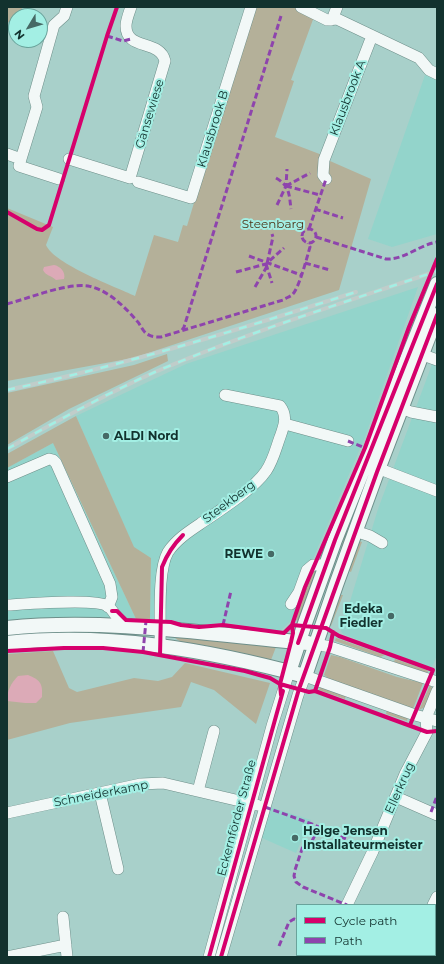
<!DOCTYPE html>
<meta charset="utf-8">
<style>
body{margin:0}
#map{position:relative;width:444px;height:964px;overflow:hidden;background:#a8d0ca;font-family:Montserrat,sans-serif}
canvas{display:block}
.frame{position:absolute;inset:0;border:8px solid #12322e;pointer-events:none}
.legend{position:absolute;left:296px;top:904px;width:140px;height:52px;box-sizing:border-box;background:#a3efe4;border:1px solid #69a39b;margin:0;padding:5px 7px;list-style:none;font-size:12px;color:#12322e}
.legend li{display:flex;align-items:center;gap:8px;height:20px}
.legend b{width:20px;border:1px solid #69a39b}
.north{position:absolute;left:8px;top:8px;width:40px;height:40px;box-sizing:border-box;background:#a3efe4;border:1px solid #69a39b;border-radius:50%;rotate:232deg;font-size:11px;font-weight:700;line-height:16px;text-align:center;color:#12322e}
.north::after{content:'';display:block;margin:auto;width:14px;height:18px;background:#466965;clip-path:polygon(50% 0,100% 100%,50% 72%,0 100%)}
</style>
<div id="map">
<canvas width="444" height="964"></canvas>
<div class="frame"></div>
<ul class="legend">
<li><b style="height:5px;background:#d6006c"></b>Cycle path</li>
<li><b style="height:5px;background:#8e44ad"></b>Path</li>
</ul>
<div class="north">N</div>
</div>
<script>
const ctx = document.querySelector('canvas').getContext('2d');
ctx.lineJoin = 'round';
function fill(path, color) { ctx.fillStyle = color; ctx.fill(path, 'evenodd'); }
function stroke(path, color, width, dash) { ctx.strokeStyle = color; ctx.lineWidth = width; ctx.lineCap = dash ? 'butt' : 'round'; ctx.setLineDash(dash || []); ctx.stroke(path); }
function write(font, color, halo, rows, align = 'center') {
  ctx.font = font + ' Montserrat,sans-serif'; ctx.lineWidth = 4; ctx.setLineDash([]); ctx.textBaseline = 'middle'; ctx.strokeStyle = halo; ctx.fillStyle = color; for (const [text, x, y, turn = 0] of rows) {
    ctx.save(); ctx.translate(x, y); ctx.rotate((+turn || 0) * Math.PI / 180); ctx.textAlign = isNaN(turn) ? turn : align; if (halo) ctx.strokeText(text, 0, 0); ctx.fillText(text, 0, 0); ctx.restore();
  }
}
const built = new Path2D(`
 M425,75l12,5v154l-45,13 -24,-8z
 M418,287l-53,150 -53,124 -20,59 -12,11 -54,-8 -27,2 -20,-1 -5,-4 -24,-1 1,-61 -17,-10 -58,-132 110,-52z
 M437,351v304l-4,10 -2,2h-3l-85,-33 -2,-3 37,-122z
 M53,443l83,176 -9,-1 -18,3 -102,3v-156z
 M270,807l41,13 -15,33 -34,-15z`);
const green = new Path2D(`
 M7,7h14l4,7 -3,2h-6v3l-9,4z
 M253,7h48l14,7 -24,66 3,1 -19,56 55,21v3l41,18 -32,111 -206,68 -126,23v-173l46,19 -7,18c8,19 70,42 89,51l19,-61 24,7 5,-17 4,1z
 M419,307l3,1 -97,241 -3,6 -6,6 50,-116z
 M167,354l1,7 -99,48 -62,36v-52l127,-28z
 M76,416l58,131 17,11 -1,61h-14l-83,-176 -46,25v-14z
 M359,495l3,1 -44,127h-3l24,-67 8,-30z
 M356,540l6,2 -11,30 -2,-1 3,-19z
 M317,568l-18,53 -3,-1 8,-29 8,-21z
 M341,595h2l-12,31 -2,-1z
 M62,629l80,5 -41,-1 -94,5v-5z
 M172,636l104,11 -5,13 -68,-15 -22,-3z
 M336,638l3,1 46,16 -5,2 -45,-16z
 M53,651l16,37 8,4 57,-14 24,3 14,-4 13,-14 85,20 -14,41 -42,-34 -23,-8 -10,25 -111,16 -63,17v-86z
 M331,655l9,2 57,20 26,6 -10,26 -82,-29 -7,-5z
 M395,659l32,11 1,2 -2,1 -32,-11z
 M430,685l3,4 -8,18 -6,3z
 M321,686l25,9 -1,4 -26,-9z
 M387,710l21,7 -1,4 -21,-7z`);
const water = new Path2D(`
 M54,265c6,1 12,7 10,14l-8,1c-5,-5 -10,-4 -13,-10l1,-3z
 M28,675c12,5 15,8 14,22l-6,6h-11l-18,-2c0,-10 4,-18 11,-25z`);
const minor = new Path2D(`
 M301,7l26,13 10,-1 82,39 10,12 8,4
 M332,20l5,-13
 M7,154l14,5 16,-52 -3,-11 20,-71 10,-9 3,-9
 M21,159l-2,7 40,13
 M69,159l61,19 35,-117c-5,-22 -39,-10 -39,-35 0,-6 3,-13 5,-19
 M326,179l-3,-4 1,-15 48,-124
 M138,182l53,16 60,-191
 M415,352l22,8
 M394,405l17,7 26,5
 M285,424l63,17
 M372,466l65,25
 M7,477l42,-18 4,1 3,3 54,121 2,13 -4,10
 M355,531l15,5 12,7
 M291,604l8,-12 8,-22 6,-5h13
 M7,605c18,-1 88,-7 101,1 6,5 10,14 15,20
 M316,644l14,3 107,35
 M160,645c1,-23 -3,-74 8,-93 8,-12 20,-20 32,-28 19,-13 54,-35 66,-53 7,-10 10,-23 14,-34 4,-11 8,-21 0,-31l-55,-11
 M198,791l16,-60
 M100,793l18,76
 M396,797l41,18
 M7,813l134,-29 22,-1 94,22
 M347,905l26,-54 32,-77 22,-42 -1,-14 11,-27
 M433,905l4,-8
 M63,917l4,40
 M435,937l2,1
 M342,955l1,2
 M7,957l59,-12
 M209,957l63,-231 17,-54
 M221,957l77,-262 7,-19 110,39 22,6`);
const major = new Path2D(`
 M7,628c100,-10 201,6 301,15
 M7,643c101,-11 201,7 298,33l31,-91 41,-113 60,-157
 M289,672l15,-46 31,-86 102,-256`);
const rail = new Path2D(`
 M7,390c118,-25 234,-61 349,-98
 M7,449c48,-27 97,-54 148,-77 91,-39 188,-69 282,-101`);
const quiet = new Path2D(`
 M107,36l16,5 8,-2
 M276,178c14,8 13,16 15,31
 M286,186l34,9
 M286,186l24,-13
 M277,205l9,-19 1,-17
 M315,209l28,9
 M309,229l17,-50
 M302 236a7 7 0 1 1 14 0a7 7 0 1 1-14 0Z
 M316,237l70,22c18,1 33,-14 51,-17
 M249,256l52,19
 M305,263l25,7
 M266,264l6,19
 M236,272l30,-8 18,-16
 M255,287l11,-19 7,-31 -1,-3
 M7,304c23,-6 58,-21 81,-18 20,4 36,20 49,35 4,4 6,12 12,14 3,2 8,2 12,2l122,-37c3,-2 6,-3 9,-5 7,-6 15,-38 18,-48l-2,-4
 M182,330l2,-3 97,-311
 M348,441l17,7
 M223,625l8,-34
 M143,652l3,-31
 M265,807l47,17 61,27
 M431,812l6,-16
 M319,827l-7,14 -9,5 -8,24 -1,6 2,6 7,5 44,18
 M279,946l10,-24 5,-3 3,1
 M414,957l1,-2`);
const cycleway = new Path2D(`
 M7,212l30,17 5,1 7,-5 58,-189 10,-29
 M112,611h5l9,9 45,2 10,3 18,2 24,-2 61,8 8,-8 34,3 13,8 94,34 -23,55
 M298,643l37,-103 102,-256
 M7,651l57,-3h39l40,4 102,19 25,7 10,6 29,8 6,-1 112,41 10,-1
 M160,655l2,-88c5,-13 11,-22 21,-32
 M315,691l15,-44 3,-15
 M281,695l-1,-11 11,-42 2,-9 -1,-8 13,-38 60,-139 44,-121 28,-68
 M209,957l74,-266
 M221,957l78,-268 78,-217 60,-157`);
const markers = [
 [106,436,4,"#466965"],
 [271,554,4,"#466965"],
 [391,616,4,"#466965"],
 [295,838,4,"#466965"]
];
const streetNames = [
 ["Klausbrook A",348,98,-69],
 ["Gänsewiese",150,114,-73],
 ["Klausbrook B",213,129,-73],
 ["Steekberg",229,502,-37],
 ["Ellerkrug",400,788,-66],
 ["Schneiderkamp",101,794,-11],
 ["Eckernförder Straße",237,818,-75]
];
const parkNames = [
 ["Steenbarg",273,224]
];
const poiNames = [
 ["ALDI Nord",114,436],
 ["REWE",263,554,"right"],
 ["Edeka",383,609,"right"],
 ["Fiedler",383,623,"right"],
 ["Helge Jensen",303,831],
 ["Installateurmeister",303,845]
];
fill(built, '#93d4cb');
fill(green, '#b4b099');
fill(water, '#dcaab7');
stroke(minor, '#6e8f8a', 12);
stroke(major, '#6e8f8a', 16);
stroke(minor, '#f2f8f7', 11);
stroke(major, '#f2f8f7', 14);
stroke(rail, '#c0cdca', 4);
stroke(rail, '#a3efe4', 2.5, [8]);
stroke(quiet, '#8e44ad', 3, [6, 3]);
stroke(cycleway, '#d6006c', 4);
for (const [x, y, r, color] of markers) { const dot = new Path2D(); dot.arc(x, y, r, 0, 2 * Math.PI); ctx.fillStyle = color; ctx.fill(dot); stroke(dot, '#a3efe4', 1.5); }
write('12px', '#12322e', '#a3efe4', streetNames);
write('12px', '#4e3418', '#a3efe4', parkNames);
write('bold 12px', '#12322e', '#a3efe4', poiNames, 'left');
</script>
